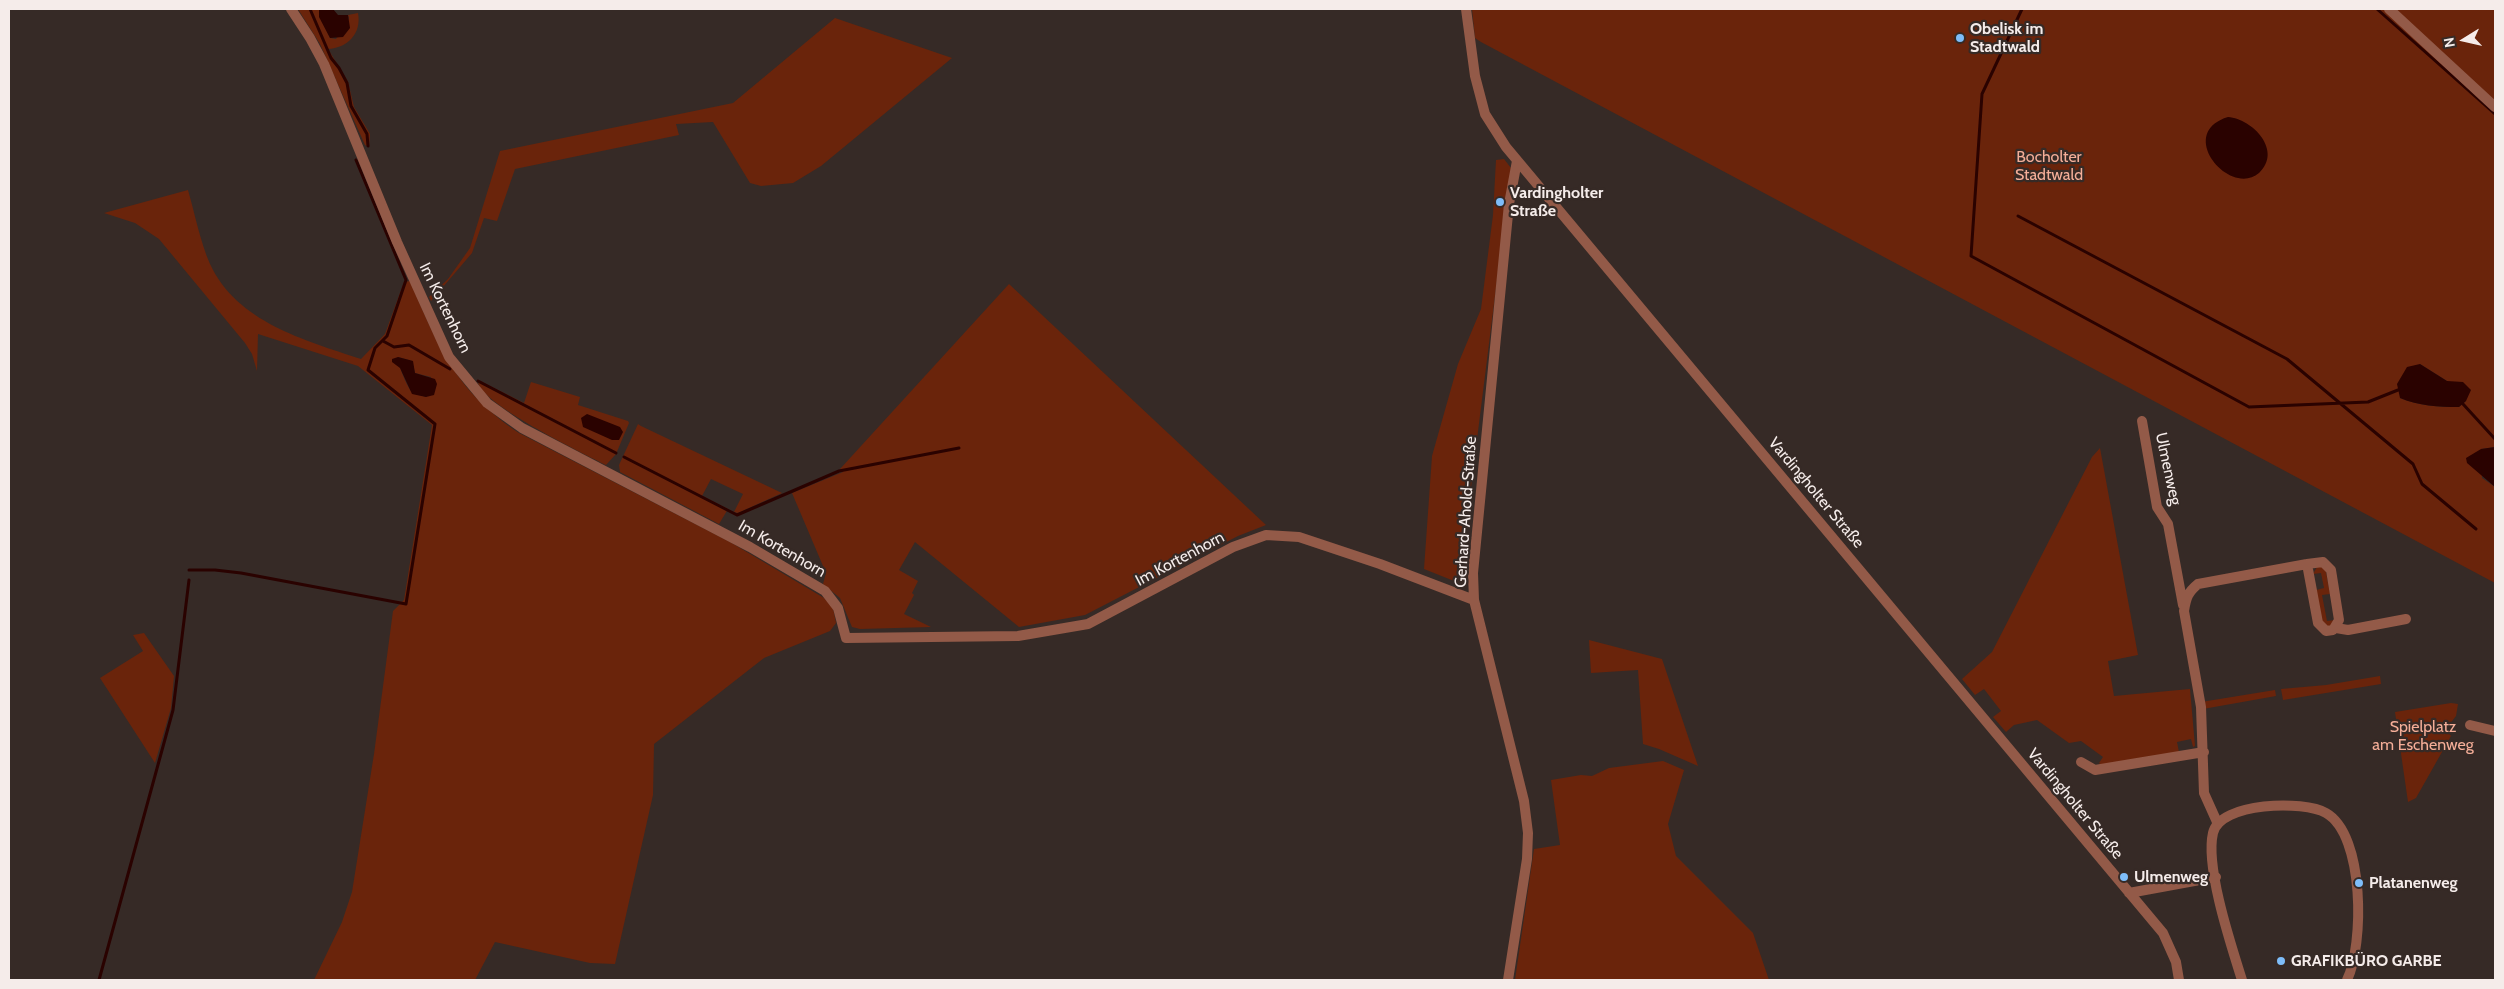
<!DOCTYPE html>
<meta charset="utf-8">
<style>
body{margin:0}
#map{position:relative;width:2504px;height:989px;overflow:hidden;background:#362a26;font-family:Cabin,sans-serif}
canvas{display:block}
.frame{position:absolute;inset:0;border:10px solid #f5ecea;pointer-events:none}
.north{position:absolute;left:2439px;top:15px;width:50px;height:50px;-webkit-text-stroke:4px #362a26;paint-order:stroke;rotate:260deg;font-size:14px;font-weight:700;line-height:20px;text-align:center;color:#f5ecea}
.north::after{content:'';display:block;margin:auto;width:18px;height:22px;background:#f5ecea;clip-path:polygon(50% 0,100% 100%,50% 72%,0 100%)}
</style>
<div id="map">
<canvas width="2504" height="989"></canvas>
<div class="frame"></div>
<div class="north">N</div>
</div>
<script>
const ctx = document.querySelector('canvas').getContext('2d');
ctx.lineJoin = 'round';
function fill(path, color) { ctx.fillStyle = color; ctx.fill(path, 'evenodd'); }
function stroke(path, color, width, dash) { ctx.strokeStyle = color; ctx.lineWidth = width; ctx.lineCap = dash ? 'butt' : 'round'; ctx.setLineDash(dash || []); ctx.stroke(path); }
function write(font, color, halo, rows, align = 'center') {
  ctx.font = font + ' Cabin,sans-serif'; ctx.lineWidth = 4.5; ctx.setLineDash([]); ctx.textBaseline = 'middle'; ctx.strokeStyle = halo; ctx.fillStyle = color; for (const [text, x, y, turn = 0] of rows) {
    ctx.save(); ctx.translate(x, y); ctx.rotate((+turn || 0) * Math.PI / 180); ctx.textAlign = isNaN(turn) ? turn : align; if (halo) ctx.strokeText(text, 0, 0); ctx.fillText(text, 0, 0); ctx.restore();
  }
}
const green = new Path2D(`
 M298,9h21l1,8 10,21 6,1 13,-21 -1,-3 10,-2c4,21 -11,35 -30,36l20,33 6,25 16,27 -1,13 -4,-2 -45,-101z
 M1472,9h1023v438l-14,2 1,29 13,9v96l-1014,-541 -6,-4zM2420,364l27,17 19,20 -7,6c-21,0 -40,-1 -59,-9z
 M835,18l117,40 -131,108 -28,17 -32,3 -11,-3 -37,-61 -37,2 3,11 -164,34 -18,52 -13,-3 -12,35 -41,48 -2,-4 19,-18 22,-31 30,-97 233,-48z
 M1504,159l7,9 -52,415 -35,-14 8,-113 26,-92 23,-55 12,-94 3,-55z
 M188,190c7,24 12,51 22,74 27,58 94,76 151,95l24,-25 19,-52 6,-1c29,67 45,109 109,152l211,109 94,56 9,10 3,15 -6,8 -66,27 -110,86 -1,51 -38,169 -25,-1 -95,-21 -20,38h-161l28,-58 10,-30 22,-138 19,-143 11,-11 28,-175 -74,-59 -100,-32 -1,37 -5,-17 -7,-11 -86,-104 -24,-16 -31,-10zM398,357l14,4 3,12 16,4 -5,20c-5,-2 -11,-2 -15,-6 -4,-5 -14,-28 -13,-34z
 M1009,284l257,241 -28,11 -153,79 -66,12 -104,-85 -16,28 19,11 -6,12 2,2 -10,19 27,13 -71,2 -8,-2 -12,-29 -17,-14 3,-11 -34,-80 51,-21 -3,-3z
 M478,380l46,23 7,-21 49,15 -2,8 50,16 1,2 -13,31 -10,11c-20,-10 -132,-64 -128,-85z
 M638,424l3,2 141,67 -44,20 -4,-1 9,-18 -32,-15 -9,17 26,13 -9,15 -99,-52 -1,-7z
 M2100,448l38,207 -30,6 6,35 76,-7 5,57 -2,1 -2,-8 -14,3 2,10 -77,14 -3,-3 4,-6 -22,-16 -12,2 -32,-23 -23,5 -8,7 -13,-15 8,-6 -17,-22 -9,6 -13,-16 30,-27 100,-195z
 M2317,567h6l3,5 4,22 -8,1 5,26 8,-1 -1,4 -7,4 -5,-6 -6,-32 8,-2 -3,-15 -8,1z
 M144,633l30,43 -3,32 -16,55 -55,-85 43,-27 -10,-16z
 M1589,640l73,19 36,107 -39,-17 -16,-5 -5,-74 -47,3z
 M2380,676l1,8 -98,16 -2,-11 45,-4z
 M2275,690l1,6 -73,13 -2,-7z
 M2451,703l7,1 -2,12 -10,13 5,7 -35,62 -8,4 -13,-90z
 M1663,761l21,9 -16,54 8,32 77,77 16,47h-254l19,-131 26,-4 -9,-65 30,-5 11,1 17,-8z`);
const water = new Path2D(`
 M319,9h14l5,6h10l2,13 -7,9 -13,1 -11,-21z
 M2228,117c25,2 55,34 31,56 -29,25 -84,-40 -31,-56z
 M398,357l15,4 2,12 20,6 2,5 -3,11 -8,2 -14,-3 -12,-26 -8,-6v-3z
 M2420,364l27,17 16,1 8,8 -5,11 -7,6c-21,0 -40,-1 -59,-9l-3,-14 10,-17z
 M587,414l33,13 3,5 -4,8h-7l-29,-13 -2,-9z
 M2495,447v40l-28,-24 -1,-5 15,-9z`);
const stream = new Path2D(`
 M310,9l21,49 8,10 8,15 4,23 16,28 1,12
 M2022,9l-40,85 -11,162 278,151 119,-5 30,-12
 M2377,9l118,105
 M2018,216l269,143 126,105 9,20 54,45
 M383,341l11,6 15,-2 41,24
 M478,381l138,72
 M2463,404l32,35
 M624,457l113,58 102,-44 120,-23
 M189,570h26l26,3 165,31 29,-180 -67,-54 7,-22 12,-12 19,-56 -50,-120
 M99,980l74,-270 16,-130`);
const street = new Path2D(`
 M291,9l19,29 14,26 73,178 52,115 38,46 35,25 228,119 75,44 13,17 8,30 172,-2 70,-12 145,-77 33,-12 33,2 81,27 94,36
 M1466,9l9,67 10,38 21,33 657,786 13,29 3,18
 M2389,9l106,98
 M2142,421l15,86 11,17 15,81
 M2336,628l12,2 58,-11
 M2470,725l25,6
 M2081,762l14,8 109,-18
 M2217,822l-13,-29 -3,-86 -17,-96c2,-13 4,-19 14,-27l109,-20 16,-2 8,8 8,50 -6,10 -7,1 -8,-8 -11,-59
 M2129,893l87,-16
 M1508,980l19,-121 1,-26 -4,-32 -50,-201 -1,-27 36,-369 8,-43
 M2242,980c-11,-35 -37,-113 -29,-147 7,-31 91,-33 113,-20 39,22 38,132 21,167`);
const markers = [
 [1960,38,5,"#7ebdf9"],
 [1500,202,5,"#7ebdf9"],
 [2124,877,5,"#7ebdf9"],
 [2359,883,5,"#7ebdf9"],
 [2281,961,5,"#7ebdf9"]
];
const poiNames = [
 ["Obelisk im",1970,29],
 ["Stadtwald",1970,47],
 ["Vardingholter",1510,193],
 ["Straße",1510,211],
 ["Ulmenweg",2134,877],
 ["Platanenweg",2369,883],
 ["GRAFIKBÜRO GARBE",2291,961]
];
const parkNames = [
 ["Bocholter",2049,157],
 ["Stadtwald",2049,175],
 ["Spielplatz",2423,727],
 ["am Eschenweg",2423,745]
];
const streetNames = [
 ["Im Kortenhorn",445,308,64],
 ["Ulmenweg",2168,469,78],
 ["Vardingholter Straße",1816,493,50],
 ["Gerhard-Ahold-Straße",1466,512,-86],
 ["Im Kortenhorn",782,549,30],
 ["Im Kortenhorn",1180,559,-28],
 ["Vardingholter Straße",2075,804,50]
];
fill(green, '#6a240b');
fill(water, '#2a0200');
stroke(stream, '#2a0200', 3);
stroke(street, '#935a48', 10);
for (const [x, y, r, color] of markers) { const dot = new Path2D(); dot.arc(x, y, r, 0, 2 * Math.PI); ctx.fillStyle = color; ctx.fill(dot); stroke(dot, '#362a26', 2); }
write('bold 16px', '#f5ecea', '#362a26', poiNames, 'left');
write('16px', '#f5ae98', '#362a26', parkNames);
write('16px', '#f5ecea', '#362a26', streetNames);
</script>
